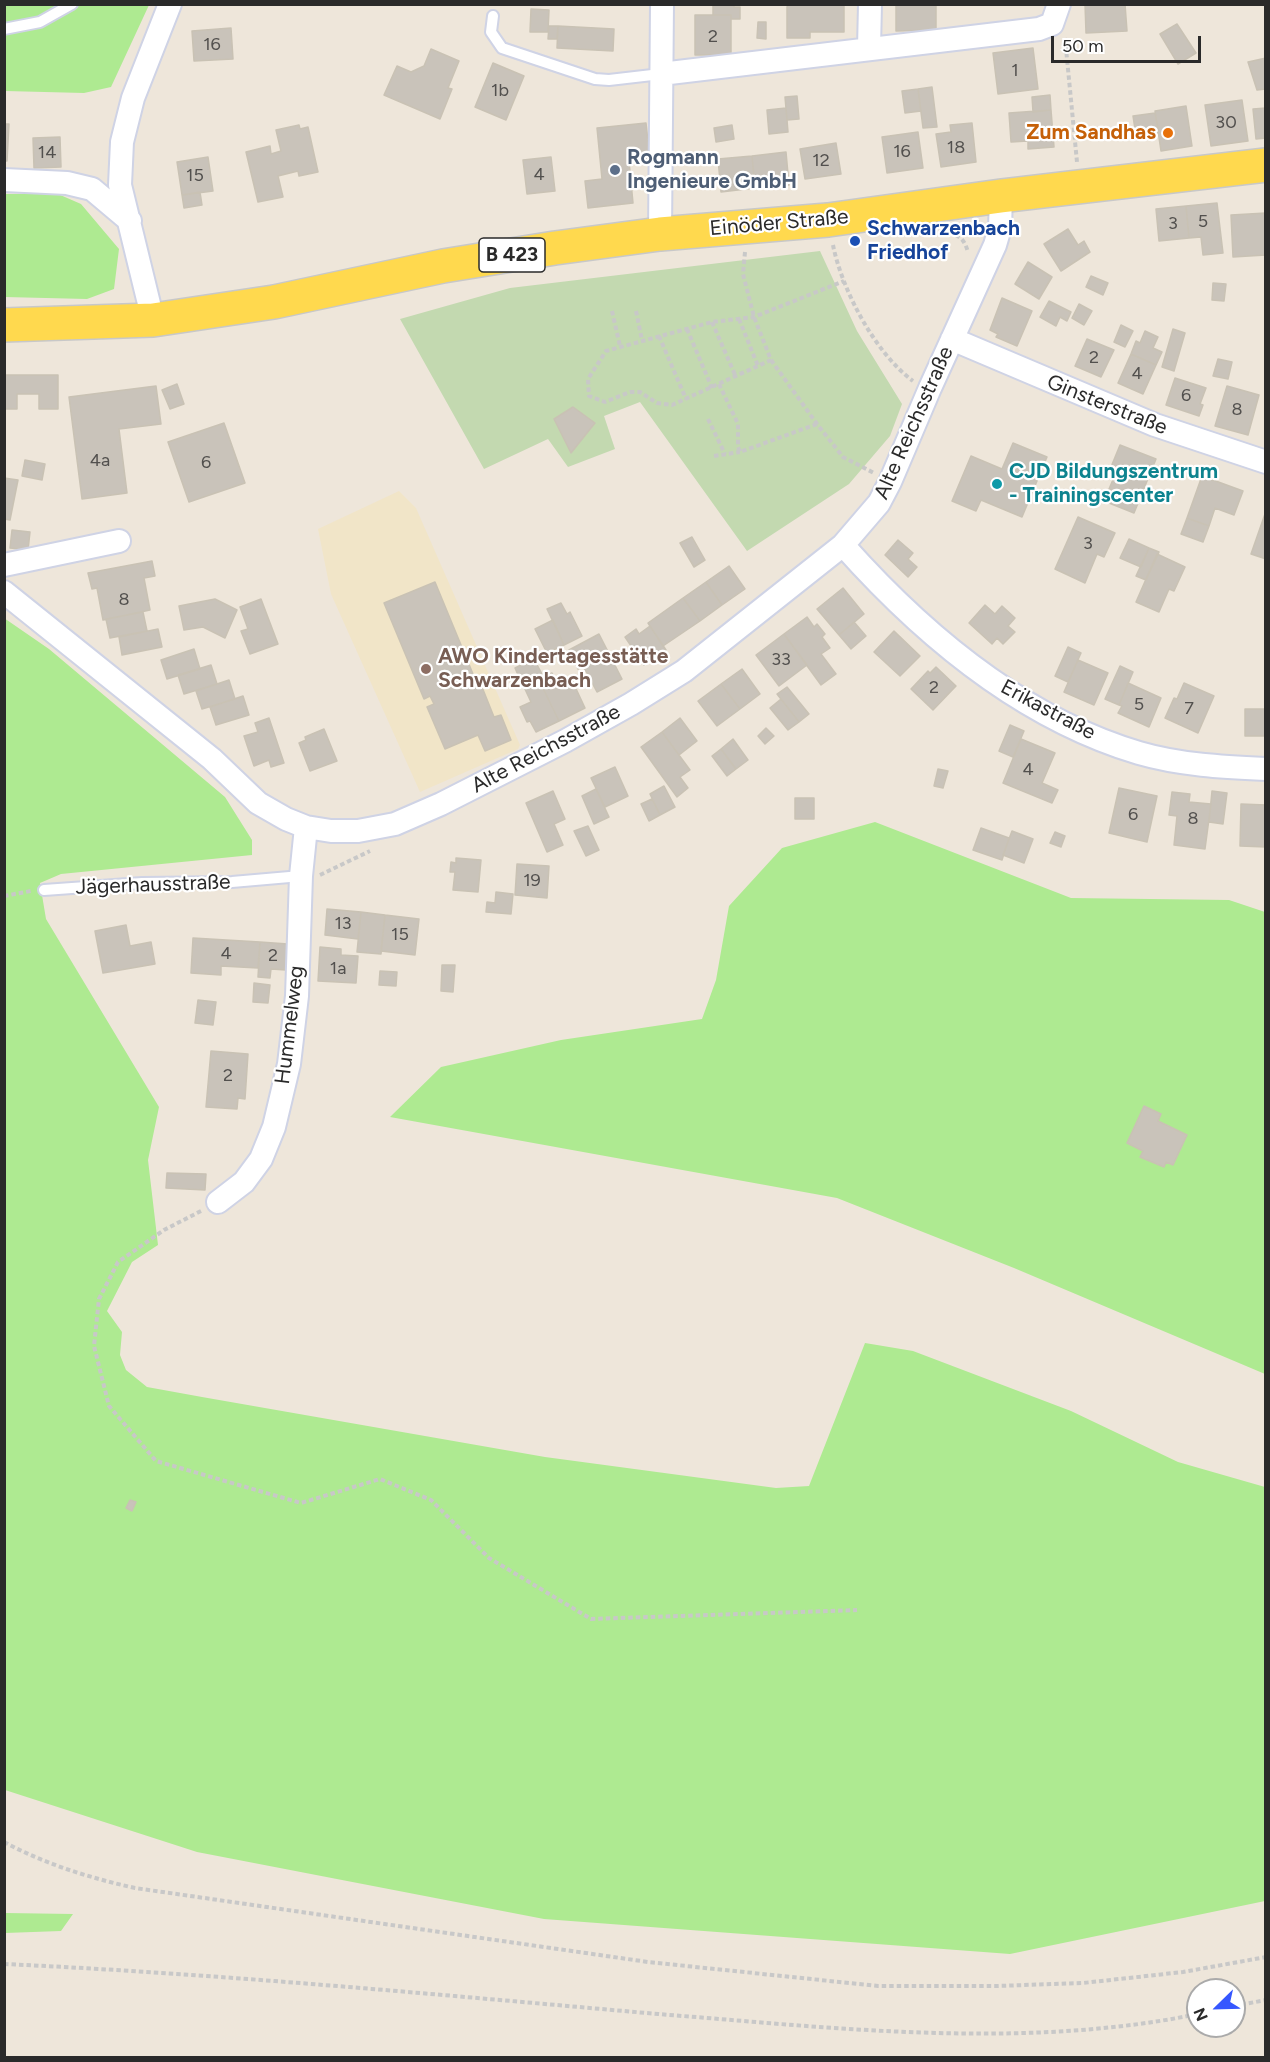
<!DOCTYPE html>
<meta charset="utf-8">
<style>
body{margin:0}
#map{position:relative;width:1270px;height:2062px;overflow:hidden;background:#eee6da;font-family:Figtree,sans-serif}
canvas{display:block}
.frame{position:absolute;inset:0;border:6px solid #2a2a2a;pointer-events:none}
.north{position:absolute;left:1186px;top:1978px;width:60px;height:60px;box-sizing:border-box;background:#fff;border:2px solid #aaa;border-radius:50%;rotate:247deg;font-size:16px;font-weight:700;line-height:24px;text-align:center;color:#2a2a2a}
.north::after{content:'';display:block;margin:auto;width:21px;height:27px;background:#3657ff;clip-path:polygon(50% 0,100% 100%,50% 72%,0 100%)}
.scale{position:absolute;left:1051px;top:36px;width:150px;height:27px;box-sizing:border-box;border:3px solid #2a2a2a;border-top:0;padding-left:8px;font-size:18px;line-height:21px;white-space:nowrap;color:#2a2a2a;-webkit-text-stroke:4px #fff;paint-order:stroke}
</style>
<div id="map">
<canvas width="1270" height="2062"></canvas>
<div class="frame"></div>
<div class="north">N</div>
<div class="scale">50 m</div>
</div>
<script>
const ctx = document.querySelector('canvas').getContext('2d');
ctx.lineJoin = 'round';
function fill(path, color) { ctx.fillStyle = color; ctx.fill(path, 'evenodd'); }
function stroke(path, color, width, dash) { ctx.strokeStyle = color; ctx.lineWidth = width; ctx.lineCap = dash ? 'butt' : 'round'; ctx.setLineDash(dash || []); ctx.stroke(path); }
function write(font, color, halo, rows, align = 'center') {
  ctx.font = font + ' Figtree,sans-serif'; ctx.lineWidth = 4.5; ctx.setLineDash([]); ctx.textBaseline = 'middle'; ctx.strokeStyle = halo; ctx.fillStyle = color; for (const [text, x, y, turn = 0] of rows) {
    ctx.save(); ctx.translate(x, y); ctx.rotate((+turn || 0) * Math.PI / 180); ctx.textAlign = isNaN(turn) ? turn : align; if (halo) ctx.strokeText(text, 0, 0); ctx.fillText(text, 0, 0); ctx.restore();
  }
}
const education = new Path2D(`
 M399,491l17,17 104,237 -2,4 -98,43 -89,-198 -13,-65z`);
const green = new Path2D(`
 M5,5h144l-38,82 -27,6 -79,-2z
 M5,194h53l23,10 38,45 -5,40 -27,10 -82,-2z
 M4,618l45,31 176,148 27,43v15l-191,19 -21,9 6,36 113,188 -11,53 10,85 -26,17 -25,49 15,21 -2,23 6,15 21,17 55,10 343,60 231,31 33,-2 56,-143 48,8 158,60 107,51 87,25v414l-255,53 -466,-35 -347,-67 -192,-62z
 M875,822l196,76 158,2 36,12v462l-251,-106 -177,-70 -447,-81 51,-50 120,-27 141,-21 14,-39 13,-74 53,-58z
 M4,1913h1l68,1 -12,17 -56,2z`);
const cemetery = new Path2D(`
 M820,251l37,80 45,73 -12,32 -41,48 -102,67 -107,-149 -36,14 11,33 -47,18 -20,-28 -64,30 -84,-150 110,-31z`);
const building = new Path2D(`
 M713,4h21v3h6v12h-9v-4h-18z
 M788,4h56v28h-34v6h-23v-31z
 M896,4h40v26l-40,1z
 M1085,4h40l2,27 -41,2z
 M531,9l18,1 -1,22h-18z
 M695,15h36v40h-36z
 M758,22h8v17l-9,-1z
 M1177,24l19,29 -18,11 -18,-30z
 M549,26h9l-1,13h-9z
 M558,26l56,3 -1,22 -56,-3z
 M231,28l2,31 -39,2 -2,-30z
 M1033,48l5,41 -40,5 -5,-41z
 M431,49l28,12 -11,27 4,1 -12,30 -56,-24 13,-29 14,6 13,-6z
 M1266,58v31l-9,1 -9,-28z
 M493,63l31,13 -18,44 -31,-13z
 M932,87l5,40 -14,1 -5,-39z
 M918,89l3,22 -16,2 -3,-22z
 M1050,95l1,15 -18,2 -1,-15z
 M797,96l2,23 -12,1 -2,-23z
 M1242,100l6,41 -37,5 -6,-41z
 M1186,106l6,40 -31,5 -6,-40z
 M786,108l2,24 -19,2 -2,-24z
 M1266,108v30l-10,1 -3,-30z
 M1051,110l3,37 -26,2v-8l-17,1 -2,-29z
 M1155,113l4,20 -23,3 -3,-20z
 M646,123l4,36 -21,2 4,42 -45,5 -3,-27 17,-2 -5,-51z
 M972,123l4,39 -35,5 -5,-33 15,-2 -1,-7z
 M4,124h5l-2,37h-3z
 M299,125l1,4 8,-2 10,45 -19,4 -1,-5 -20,5 5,21 -25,5 -12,-50 24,-6 1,8 10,-3 -5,-21z
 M732,125l2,14 -18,3 -2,-14z
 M918,132l5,36 -36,5 -5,-36z
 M60,137l1,30 -27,1 -1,-30z
 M836,143l5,31 -36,5 -5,-30z
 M786,152l3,33 -34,3 -3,-32z
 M752,156l3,32 -34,4 -3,-33z
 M208,157l5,34 -31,4 -5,-33z
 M551,157l4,34 -28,3 -4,-34z
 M200,192l2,13 -18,3 -2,-13z
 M1217,203l6,50 -20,2 -2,-18 -12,1 -3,-32z
 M1186,206l3,32 -30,3 -3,-32z
 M1266,213v42l-33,2 -2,-42z
 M1068,229l10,16 6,-4 6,11 -29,19 -17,-27z
 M1028,262l24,15 -13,22 -24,-15z
 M1091,276l17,7 -5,12 -17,-8z
 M1213,283l13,1 -2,17 -12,-1z
 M1002,298l30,13 -15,35 -21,-9 2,-3 -8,-4z
 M1049,301l22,11 -4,9 -7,-4 -4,9 -16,-9z
 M1079,304l13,7 -8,14 -12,-7z
 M1121,325l12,6 -8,16 -11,-5z
 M1173,329l12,4 -11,38 -12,-4z
 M1145,331l13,6 -5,11 9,4 -6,13 -25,-11 5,-13 4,2z
 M1087,339l27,11 -13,27 -26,-11z
 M1131,354l25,11 -13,29 -25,-11z
 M1218,359l14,3 -4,17 -15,-3z
 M4,375h54v34h-19v-15h-22v15h-13z
 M1175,378l31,10 -6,16 3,1 -4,11 -33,-11z
 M177,384l7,20 -14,5 -8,-19z
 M156,386l5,38 -42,5 8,64 -45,6 -13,-102z
 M1227,386l32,9 -11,40 -33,-9z
 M573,407l22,16 -24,30 -17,-34z
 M224,423l21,60 -56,19 -21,-60z
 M1013,443l34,14 -25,60 -41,-17 -5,11 -24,-10 19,-45 31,13z
 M1120,445l36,14 -22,54 -30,-12 13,-31 -6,-3z
 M25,460l20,4 -3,16 -20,-4z
 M1202,476l41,15 -9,24 -19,-7 -6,18 -22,-8z
 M4,478l14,2 -8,40 -6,-1z
 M1266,511v48l-15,-5z
 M1078,517l37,16 -11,24 -7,-3 -12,29 -30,-14z
 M1187,518l22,8 -6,16 -22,-8z
 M12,530l18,2 -2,18 -18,-2z
 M692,537l13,23 -11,7 -14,-24z
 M1129,539l20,9 -8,19 -21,-9z
 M898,540l15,13 -5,6 9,8 -9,10 -23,-22z
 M1149,548l10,4 -13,28 -10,-4z
 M1157,554l28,13 -11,24 -5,-2 -10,23 -23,-10z
 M152,561l3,15 -11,2 6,32 -47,10 -6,-32 -5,1 -4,-16z
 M729,566l16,23 -23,16 -16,-23z
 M435,582l38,92 -4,1 5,10 6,-3 14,35 7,-2 10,25 -26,11 -7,-16 -33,14 -18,-42 7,-3 -4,-8 -6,3 -40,-96z
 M706,582l16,23 -22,16 -17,-23z
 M843,588l21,26 -25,21 -22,-26z
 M683,598l17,23 -37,25 -15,-23z
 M215,599l22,11 -12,28 -22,-11 -19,3 -5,-24z
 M261,599l17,45 -28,10 -9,-23 7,-2 -8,-22z
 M561,603l6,11 3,-2 12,24 -18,9 -17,-36z
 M985,605l10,9 7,-8 13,12 -7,8 7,6 -12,12 -6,-6 -5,6 -23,-21z
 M143,612l4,19 -37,7 -4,-19z
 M807,617l7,10 3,-3 8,10 -3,3 8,11 -9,6 15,20 -15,11 -37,-51z
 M553,620l11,25 -17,8 -12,-24z
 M854,622l12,14 -15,13 -12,-14z
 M650,626l16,24 -22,15 -19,-28 11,-8 3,5z
 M158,629l4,18 -40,8 -3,-18z
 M894,631l26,25 -20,20 -26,-24z
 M599,634l23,45 -25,13 -14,-26 -5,3 -9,-19z
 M784,634l23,31 -28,21 -23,-31z
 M1068,647l13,6 -13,29 -13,-6z
 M194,649l6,20 -33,10 -6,-19z
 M534,659l8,15 -20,10 -7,-16z
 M1078,660l30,13 -14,32 -30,-13z
 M211,665l6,19 -33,10 -6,-19z
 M1120,666l13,6 -14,33 -14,-6z
 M936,667l20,19 -23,24 -22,-21 17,-18 2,2z
 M742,669l18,25 -20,15 -19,-25z
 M552,673l7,14 13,-7 13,28 -26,13 -20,-41z
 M229,680l6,19 -33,10 -6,-18z
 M539,680l20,41 -23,11 -6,-11 -3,1 -7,-15 11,-5 -7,-15z
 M1128,683l33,15 -12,29 -31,-14 4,-7 -3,-1z
 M1184,683l30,13 -16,37 -33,-15 9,-20 3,1z
 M721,684l19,25 -23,17 -19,-25z
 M787,687l22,27 -10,8 -22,-28z
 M243,696l6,19 -33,10 -6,-18z
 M781,699l18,23 -11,8 -18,-22z
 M1245,709h21v27h-21z
 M269,718l15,45 -13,4 -2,-7 -15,6 -10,-30 14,-4 -3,-9z
 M680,718l17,23 -18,14 -17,-23z
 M1010,725l14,6 -11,26 -14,-6z
 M766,728l8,8 -9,8 -7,-8z
 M324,729l13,32 -27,10 -11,-28 7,-3 -1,-3z
 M662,732l28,38 -10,7 8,11 -11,9 -36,-50z
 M733,739l15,21 -12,9 -15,-20z
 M1021,739l34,14 -13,30 16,7 -6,13 -49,-20z
 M721,749l15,20 -9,7 -15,-20z
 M615,767l13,29 -23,11 -14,-29z
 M938,769l10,2 -5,17 -9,-2z
 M664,786l11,21 -15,8 -10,-21z
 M1119,788l38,8 -10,46 -38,-9z
 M596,789l13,28 -15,7 -12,-28z
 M553,791l12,28 -11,5 9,21 -16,7 -21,-49z
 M1212,791l15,2 -4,31 -14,-2z
 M1172,792l18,2 -1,8 22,2 -6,45 -31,-4 3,-29 -8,-1z
 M795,798h19v21h-19z
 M652,799l8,16 -11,6 -8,-17z
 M1241,804l25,1v42l-26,-1z
 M588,826l11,24 -13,6 -12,-25z
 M981,828l28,10 -7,22 -29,-10z
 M1012,831l21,8 -9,24 -21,-8z
 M1055,832l10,4 -4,11 -11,-4z
 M456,858l25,2 -3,32 -25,-2 2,-18h-5l1,-10 5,1z
 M517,864l32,2 -2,32 -32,-3z
 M496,892l17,2 -2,20 -25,-2 1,-10 8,1z
 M327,909l34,3 -3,27 -33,-4z
 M361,912l24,3 -4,39 -24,-2z
 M385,915l34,4 -4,36 -34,-4z
 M126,925l4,21 21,-4 4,22 -52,9 -8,-42z
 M193,938l67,4 -2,26 -37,-2v9l-30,-2z
 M260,942l28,2 -2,26 -15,-1 -1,9 -12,-1z
 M320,947l21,2v6l17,1 -2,27 -38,-2z
 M442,965h13l-2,27 -12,-1z
 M380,971l17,1 -1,14 -17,-1z
 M254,983l16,2 -2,18 -15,-1z
 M198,1000l18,2 -3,23 -18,-2z
 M211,1051l37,3 -3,45 -7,-1 -1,11 -31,-2z
 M1144,1106l17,8 -3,7 29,14 -14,30 -7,-3 -2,5 -24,-10 3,-6 -16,-8z
 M167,1173l39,1 -1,16 -39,-2z
 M130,1500l6,2 -4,9 -6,-3z`);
const path = new Path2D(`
 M1065,38l12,124
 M941,232c16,3 22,3 27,20
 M833,245c9,45 42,108 80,136
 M745,252l-2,22 11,43 17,43 -99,45 -15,-2 -17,-11h-10l-25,10 -16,-6 -1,-17 18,-28 106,-29 42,-5 90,-36
 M612,311l8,35
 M636,311l6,29
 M739,319l19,47
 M712,322l24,55
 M687,329l25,59
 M659,336l27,63
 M771,360l46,64 26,33 31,16
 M719,384l19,40v23l2,5 77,-28
 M708,419l17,35
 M714,456l26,-4
 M320,875l50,-24
 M4,896l27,-5
 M201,1211l-37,19 -46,32 -19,37 -5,47 15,60 47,55 145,42 79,-24 51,21 58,58 102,61 266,-9
 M4,1842c41,22 86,36 131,46l513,74 230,24h118l87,-3 100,-11 83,-15
 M4,1964c219,10 437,31 654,50 177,14 365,36 540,0
 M1234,2006l32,-6`);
const service = new Path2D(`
 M493,16l-2,16 11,16 93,31 14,1 52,-6
 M4,29l36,-7 32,-18
 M44,890l98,-7 90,-1 69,-6`);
const minor = new Path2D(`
 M869,48l1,-44
 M661,74l378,-45 13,-5 7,-20
 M4,180l63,3 25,6 38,32
 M660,234l2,-230
 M153,320l-33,-135 2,-43 11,-44 37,-94
 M952,339l203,86 111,37
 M843,545c80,90 178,173 296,208 41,12 84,14 127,16
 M4,565l115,-24
 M4,592l208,167 46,44 28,16 20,8 25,4h27l37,-7 46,-20 124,-63 66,-37 53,-33 159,-126 36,-42 11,-21 40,-94 65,-143 5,-17 1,-32
 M218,1202l26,-20 17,-23 13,-32 15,-63 8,-68 4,-120 5,-49`);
const primary = new Path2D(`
 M4,325l149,-5 121,-18 169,-36 112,-18 105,-14 168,-14 173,-24 265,-31`);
const markers = [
 [1168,133,6,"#e8710a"],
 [615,170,6,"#5c6f8a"],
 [855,241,6,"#1a4fb4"],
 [997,484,6,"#0f9aa8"],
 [426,669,6,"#8d6e63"]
];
const numberNames = [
 ["2",713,37],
 ["16",212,45],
 ["1",1015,71],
 ["1b",500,91],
 ["30",1226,123],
 ["18",956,148],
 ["16",902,152],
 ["14",47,153],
 ["12",821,161],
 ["4",539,175],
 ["15",195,176],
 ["5",1203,222],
 ["3",1173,224],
 ["2",1094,358],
 ["4",1137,374],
 ["6",1186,396],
 ["8",1237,410],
 ["4a",100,461],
 ["6",206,463],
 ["3",1088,544],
 ["8",124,600],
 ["33",781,660],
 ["2",934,688],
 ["5",1139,705],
 ["7",1189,709],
 ["4",1028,770],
 ["6",1133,815],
 ["8",1193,819],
 ["19",532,881],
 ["13",343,924],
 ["15",400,935],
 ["4",226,954],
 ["2",273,956],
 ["1a",338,969],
 ["2",228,1076]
];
const shields = [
 [512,255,66]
];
const shieldNames = [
 ["B 423",512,255]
];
const foodNames = [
 ["Zum Sandhas",1156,133]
];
const serviceNames = [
 ["Rogmann",627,158],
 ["Ingenieure GmbH",627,182]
];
const streetNames = [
 ["Einöder Straße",779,223,-5],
 ["Ginsterstraße",1107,405,22],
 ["Alte Reichsstraße",914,423,-66],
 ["Erikastraße",1048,710,28],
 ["Alte Reichsstraße",546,749,-28],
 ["Jägerhausstraße",153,885,-2],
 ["Hummelweg",290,1025,-83]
];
const transitNames = [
 ["Schwarzenbach",867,229],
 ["Friedhof",867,253]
];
const cultureNames = [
 ["CJD Bildungszentrum",1009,472],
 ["- Trainingscenter",1009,496]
];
const educationNames = [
 ["AWO Kindertagesstätte",438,657],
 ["Schwarzenbach",438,681]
];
fill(education, '#f1e5c8');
fill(green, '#aeea91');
fill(cemetery, '#c3d9b0');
fill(building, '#c9c3ba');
stroke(building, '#c9c2b4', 1.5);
stroke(service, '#cfd3e5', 14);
stroke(minor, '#cfd3e5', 26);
stroke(primary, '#c8c8c8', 36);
stroke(path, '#c8c8c8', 4, [4.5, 3]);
stroke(service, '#fff', 10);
stroke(minor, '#fff', 22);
stroke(primary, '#ffd94e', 33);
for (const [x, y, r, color] of markers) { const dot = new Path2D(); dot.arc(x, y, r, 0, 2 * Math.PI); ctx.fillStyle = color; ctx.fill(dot); stroke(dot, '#fff', 2); }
write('18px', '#52504e', null, numberNames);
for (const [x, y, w] of shields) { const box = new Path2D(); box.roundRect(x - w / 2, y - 17, w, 34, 4.5); ctx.fillStyle = '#fff'; ctx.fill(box); stroke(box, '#2a2a2a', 1.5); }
write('bold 20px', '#2a2a2a', null, shieldNames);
write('bold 21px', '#c56008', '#fff', foodNames, 'right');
write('bold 21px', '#4e5e75', '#fff', serviceNames, 'left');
write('21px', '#2a2a2a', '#fff', streetNames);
write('bold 21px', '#164399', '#fff', transitNames, 'left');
write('bold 21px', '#0d838f', '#fff', cultureNames, 'left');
write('bold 21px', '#785e54', '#fff', educationNames, 'left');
</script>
